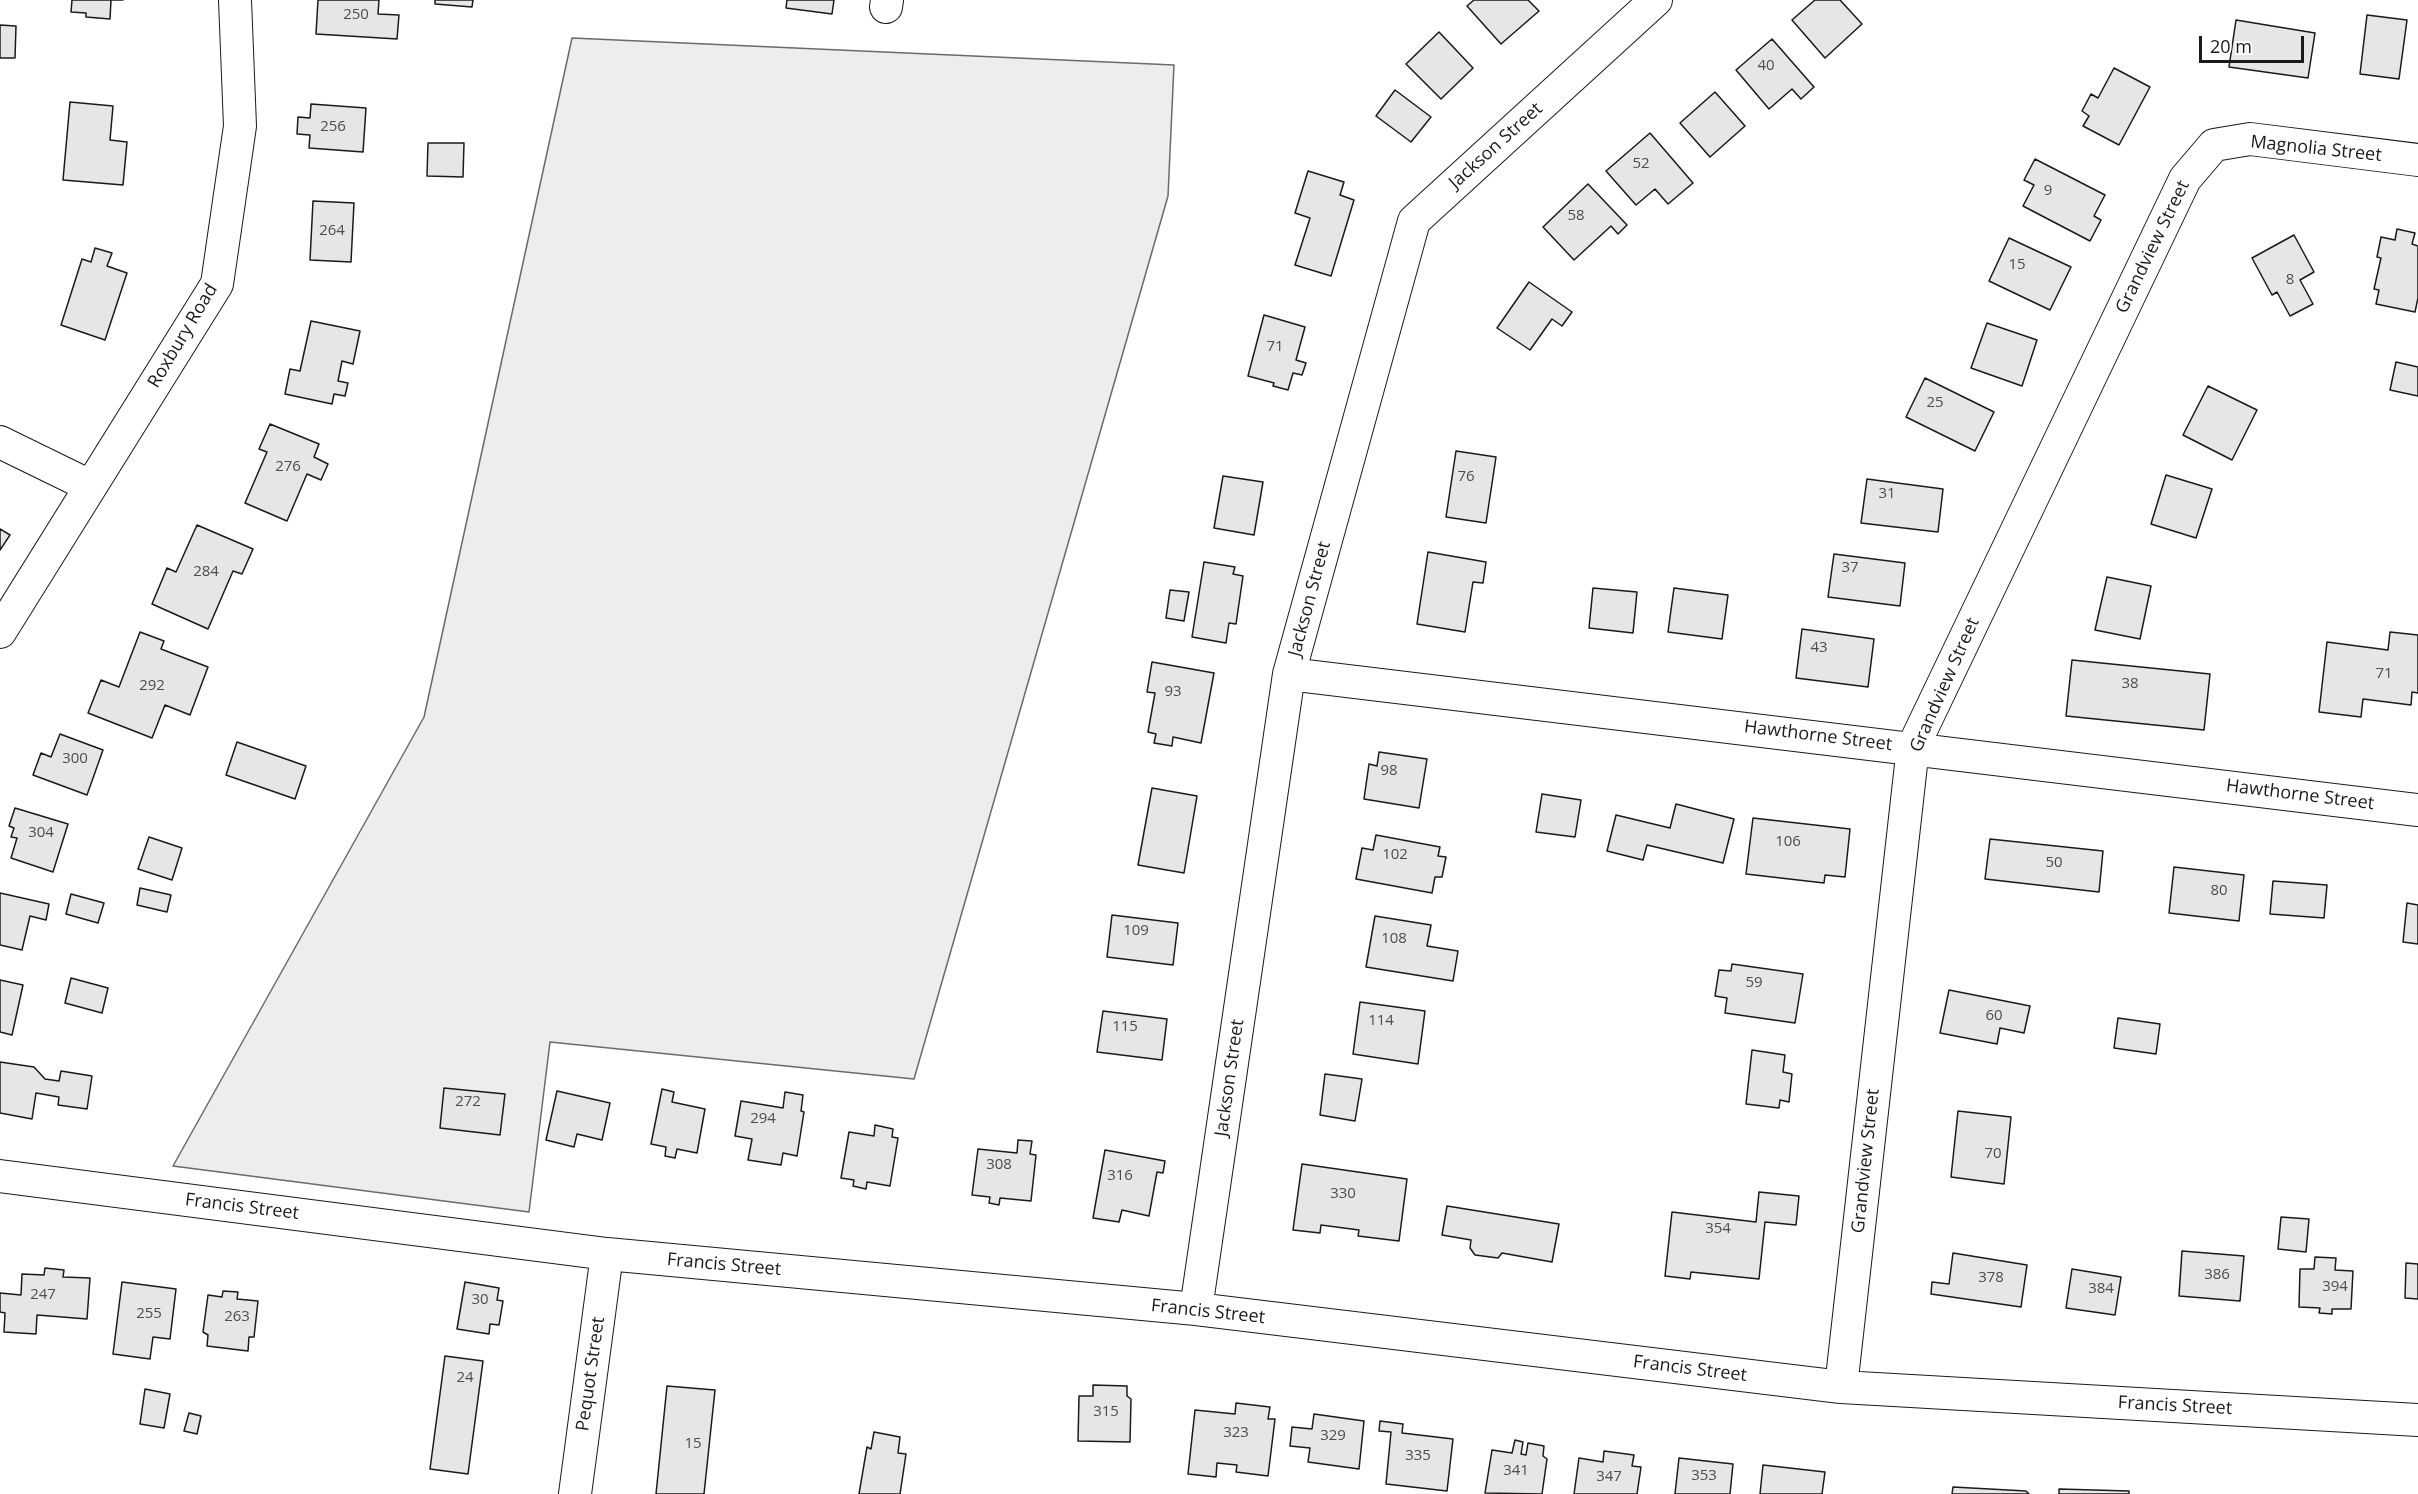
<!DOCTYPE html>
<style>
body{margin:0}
#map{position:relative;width:2418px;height:1494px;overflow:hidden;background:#fff;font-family:"Open Sans",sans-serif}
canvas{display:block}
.scale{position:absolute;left:2199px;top:36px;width:105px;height:27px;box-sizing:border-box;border:3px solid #1a1a1a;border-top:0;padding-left:8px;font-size:18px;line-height:21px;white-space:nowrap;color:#1a1a1a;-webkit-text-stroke:4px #fff;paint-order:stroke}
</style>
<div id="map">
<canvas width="2418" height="1494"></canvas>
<div class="scale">20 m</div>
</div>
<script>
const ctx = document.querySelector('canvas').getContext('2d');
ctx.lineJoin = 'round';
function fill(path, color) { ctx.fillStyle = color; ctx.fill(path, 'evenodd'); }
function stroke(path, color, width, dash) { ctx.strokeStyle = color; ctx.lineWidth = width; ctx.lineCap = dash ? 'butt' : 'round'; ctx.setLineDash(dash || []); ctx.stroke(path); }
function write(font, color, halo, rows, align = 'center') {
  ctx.font = font + ' "Open Sans",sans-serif'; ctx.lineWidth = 4.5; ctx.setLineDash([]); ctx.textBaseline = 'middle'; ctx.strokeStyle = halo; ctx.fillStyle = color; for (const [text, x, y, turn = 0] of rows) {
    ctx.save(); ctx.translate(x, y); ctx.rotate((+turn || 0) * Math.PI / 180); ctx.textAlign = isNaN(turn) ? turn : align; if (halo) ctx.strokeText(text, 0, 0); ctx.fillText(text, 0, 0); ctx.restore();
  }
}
const green = new Path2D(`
 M572,38l602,27 -6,131 -254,883 -364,-37 -21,170 -356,-46 251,-449z`);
const building = new Path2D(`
 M72,0h51h-12l-1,19 -24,-2v-4l-15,-1z
 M318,0h61l-1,14 21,1 -2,24 -81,-5z
 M435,0h38l-1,7 -37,-3z
 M787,0h47l-2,14 -46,-6z
 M1474,0h54l11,11 -38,33 -34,-38z
 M1815,0h25l22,24 -37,34 -33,-38z
 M2367,15l40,5 -8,59 -39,-5z
 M2236,20l79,13 -7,45 -79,-11z
 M0,25l16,1 -1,32h-15z
 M1439,32l34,36 -32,31 -35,-35z
 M1772,39l42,48 -13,12 -9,-10 -23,20 -33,-39z
 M2114,68l36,19 -31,58 -36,-19 6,-10 -7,-5 9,-17 7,4z
 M1395,90l36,27 -20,25 -35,-26z
 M1715,92l30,34 -35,31 -30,-34z
 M70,102l43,4 -3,34 17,2 -4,43 -60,-5z
 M311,104l55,4 -3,44 -54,-4 1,-13 -13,-1 1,-17 12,1z
 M1650,133l43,50 -25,21 -13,-15 -19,16 -30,-34z
 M428,143h36l-1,34 -36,-1z
 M2035,159l70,36 -11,21 7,4 -11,21 -67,-35 11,-21 -10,-5z
 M1308,171l36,11 -4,13 14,5 -23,76 -36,-11 15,-47 -15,-5z
 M1588,184l39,41 -9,9 -7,-8 -37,34 -31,-33z
 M313,201l41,2 -3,59 -41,-2z
 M2397,229l18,4 -3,11 6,2v52l-3,14 -39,-8 3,-14 -5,-1 7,-31 -4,-1 4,-20 14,3z
 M2294,235l20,37 -14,8 13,24 -23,12 -13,-24 -5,3 -20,-37z
 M2009,238l62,29 -21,43 -61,-29z
 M95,248l17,5 -5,13 20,7 -22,67 -44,-15 21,-66 9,3z
 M1529,282l43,30 -10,14 -10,-7 -22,31 -33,-22z
 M1264,315l41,12 -9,33 10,3 -4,12 -9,-2 -5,17 -15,-4 1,-3 -26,-7z
 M311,321l49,10 -7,33 -11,-3 -4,20 10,2 -3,13 -11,-2 -2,10 -47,-10 5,-25 10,2z
 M1987,323l50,17 -15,46 -51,-18z
 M2396,362l22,5v29l-28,-6z
 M1925,378l69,34 -19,39 -69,-34z
 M2208,386l49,24 -25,50 -49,-25z
 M270,424l49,20 -5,13 14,7 -7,16 -14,-6 -20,47 -42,-18 22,-51 -8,-3z
 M1456,451l40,6 -10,66 -40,-6z
 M2166,475l46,14 -16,49 -45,-14z
 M1223,476l40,6 -9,53 -40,-7z
 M1867,479l76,10 -5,43 -77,-9z
 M197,525l56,24 -11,25 -9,-3 -25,58 -56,-25 15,-36 9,4z
 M0,529l10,6 -10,15z
 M1428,552l58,10 -3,21 -10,-1 -8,50 -48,-8z
 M1834,554l71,9 -5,43 -72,-9z
 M1204,562l31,5 -2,7 10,2 -7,48 -7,-1 -3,20 -34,-6z
 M2107,577l44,9 -11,53 -45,-9z
 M1593,588l44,4 -4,41 -44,-5z
 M1674,588l54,7 -6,44 -54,-7z
 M1170,590l19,2 -5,29 -18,-3z
 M1802,629l72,10 -6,48 -72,-9z
 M140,632l24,9 -3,8 47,18 -18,48 -25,-10 -13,33 -64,-25 13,-33 18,7z
 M2390,632l28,3v58l-6,-1 -1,13 -48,-6 -2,18 -42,-5 8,-70 61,8z
 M2072,660l138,14 -6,56 -138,-14z
 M1152,662l62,11 -13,70 -28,-6 -1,9 -18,-3 2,-9 -8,-2 7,-39 -8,-1z
 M60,734l43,16 -16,45 -54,-20 8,-22 10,4z
 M237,742l69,24 -11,33 -69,-24z
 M1379,752l48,7 -8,49 -55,-9 5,-35 8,2z
 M1152,788l45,8 -13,77 -46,-8z
 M1542,794l39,6 -6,37 -39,-5z
 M1676,804l58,15 -11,44 -76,-18 -4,15 -36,-9 9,-36 54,13z
 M15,808l53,16 -15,48 -42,-14 6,-20 -6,-1 3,-9 -5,-2z
 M1753,818l97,11 -5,48 -20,-2 -1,8 -78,-9z
 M1376,835l64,12 -2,9 8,1 -4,20h-7l-3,16 -76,-14 6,-31 11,2z
 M149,837l33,11 -10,32 -34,-11z
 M1990,839l113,12 -4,41 -114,-13z
 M2174,867l70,8 -5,46 -70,-8z
 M2273,881l54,4 -3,33 -54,-4z
 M140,888l31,7 -4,17 -30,-7z
 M0,893l49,11 -3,16 -16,-4 -8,34 -22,-5z
 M71,894l33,9 -6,20 -32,-9z
 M2407,903l11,2v39l-15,-2z
 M1112,915l66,8 -5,42 -66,-8z
 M1375,916l56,9 -4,21 31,5 -5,30 -87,-14z
 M1732,964l71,10 -8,49 -70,-10 2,-15 -12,-2 4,-26 12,1z
 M71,978l37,10 -6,25 -37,-10z
 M0,980l23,5 -11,50 -12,-3z
 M1949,990l81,16 -6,27 -24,-5 -3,16 -57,-11z
 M1360,1002l65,9 -7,53 -65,-10z
 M1103,1011l64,8 -5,41 -65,-8z
 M2118,1018l42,6 -4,30 -42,-6z
 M1752,1050l33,5 -2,17 9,2 -3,28 -9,-2 -1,8 -33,-4z
 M0,1062l34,5 11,12 14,2 2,-10 31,5 -5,33 -29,-4 1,-8 -23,-4 -4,26 -32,-6z
 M1325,1074l37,5 -7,42 -35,-6z
 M444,1088l61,6 -5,41 -60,-7z
 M662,1089l12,3 -2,10 33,7 -8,44 -20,-4 -2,9 -10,-2 1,-9 -15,-3z
 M557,1091l53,12 -8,37 -25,-6 -3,13 -28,-7z
 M785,1092l18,3 -2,16 3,1 -7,44 -14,-3 -2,12 -33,-5 4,-21 -17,-3 6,-35 42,7z
 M1958,1111l53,6 -7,67 -53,-7z
 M875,1125l18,4 -1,8 6,1 -8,48 -23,-4 -1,7 -13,-3 1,-6 -13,-2 8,-46 25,4z
 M1018,1140l14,1 -2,13 6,1 -5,46 -31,-3 -1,7 -10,-2 1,-6 -18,-2 6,-46 39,4z
 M1105,1150l60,11 -2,12 -6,-1 -8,44 -27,-6 -3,12 -26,-4z
 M1302,1164l105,15 -8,62 -41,-5 1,-6 -38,-5 -1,8 -27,-3z
 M1759,1192l40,4 -3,29 -31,-3 -6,57 -68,-7 -1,7 -25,-3 7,-64 84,10z
 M1447,1206l112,18 -7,38 -50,-9 -4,5 -23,-3 -5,-7 1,-8 -29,-5z
 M2281,1217l28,2 -3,33 -28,-3z
 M2182,1251l62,5 -4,45 -61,-5z
 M1953,1253l74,12 -6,42 -90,-13 1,-12 17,2z
 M2315,1257l21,1 -1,12 18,1 -2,38h-19v5l-13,-1 1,-5 -21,-1 1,-38h14z
 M2406,1263l12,1v35l-13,-1z
 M45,1268l19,2 -1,7 27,1 -3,41 -50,-4 -1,19 -32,-2 1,-19 -5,-1v-19l21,2 1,-21 22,1z
 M2072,1269l49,8 -6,38 -49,-7z
 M122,1282l54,7 -6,50 -17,-2 -3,22 -37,-5z
 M465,1282l34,6 -2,12 6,1 -4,24 -9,-1 -1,10 -32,-5z
 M223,1291l15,1 -1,7 21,2 -4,36h-5l-1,14 -41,-5 1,-11 -5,-3 5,-37 14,2z
 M445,1356l38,5 -15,113 -38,-5z
 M1093,1385l34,1v10l4,3 -1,43 -52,-1 1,-45h14z
 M667,1386l48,4 -11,104h-48z
 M145,1389l25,5 -6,34 -24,-4z
 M1236,1403l34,4 -2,12h7l-7,57 -32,-4 1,-7 -20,-2 -1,14 -28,-3 7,-64 40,4z
 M189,1413l12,3 -4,18 -13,-3z
 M1314,1414l50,7 -5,48 -51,-7 2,-14 -20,-2 2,-19 20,2z
 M1380,1421l23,3 -1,9 51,6 -6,52 -61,-7 5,-52 -12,-1z
 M874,1432l26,5 -2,16 8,1 -6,40h-41l8,-47 4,2z
 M1515,1440l8,2 -2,12 5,1 2,-12 16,3 -1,10 4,3 -5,35 -57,-1 7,-43 20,3z
 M1604,1451l30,4 -2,11 9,1 -4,27h-63l5,-36 24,4z
 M1679,1458l54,6 -3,30h-55z
 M1763,1465l62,7 -3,22h-62z
 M1953,1487l73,4 3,3h-77z
 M2059,1489l70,2v3h-70z`);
const street = new Path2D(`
 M886,7l1,-7
 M0,442l90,44
 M0,632l217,-348 23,-158 -5,-126
 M1289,674l1129,136
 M0,1176l607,78 589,55 645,78 577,33
 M1196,1309l93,-635 125,-453 242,-221
 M1841,1387l72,-640 272,-568 29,-34 36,-6 168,21
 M575,1494l32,-240`);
const numberNames = [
 ["250",356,15],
 ["40",1766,66],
 ["256",333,127],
 ["52",1641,164],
 ["9",2048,191],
 ["58",1576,216],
 ["264",332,231],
 ["15",2017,265],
 ["8",2290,280],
 ["71",1275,347],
 ["25",1935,403],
 ["276",288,467],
 ["76",1466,477],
 ["31",1887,494],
 ["37",1850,568],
 ["284",206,572],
 ["43",1819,648],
 ["71",2384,674],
 ["38",2130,684],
 ["292",152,686],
 ["93",1173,692],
 ["300",75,759],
 ["98",1389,771],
 ["304",41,833],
 ["106",1788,842],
 ["102",1395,855],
 ["50",2054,863],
 ["80",2219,891],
 ["109",1136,931],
 ["108",1394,939],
 ["59",1754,983],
 ["60",1994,1016],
 ["114",1381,1021],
 ["115",1125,1027],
 ["272",468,1102],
 ["294",763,1119],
 ["70",1993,1154],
 ["308",999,1165],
 ["316",1120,1176],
 ["330",1343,1194],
 ["354",1718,1229],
 ["386",2217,1275],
 ["378",1991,1278],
 ["394",2335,1287],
 ["384",2101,1289],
 ["247",43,1295],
 ["30",480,1300],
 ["255",149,1314],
 ["263",237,1317],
 ["24",465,1378],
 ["315",1106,1412],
 ["323",1236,1433],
 ["329",1333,1436],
 ["15",693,1444],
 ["335",1418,1456],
 ["341",1516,1471],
 ["353",1704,1476],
 ["347",1609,1477]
];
const streetNames = [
 ["Jackson Street",1496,146,-42],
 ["Magnolia Street",2316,149,6],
 ["Grandview Street",2153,247,-64],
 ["Roxbury Road",183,336,-59],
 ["Jackson Street",1310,599,-75],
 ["Grandview Street",1945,685,-66],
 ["Hawthorne Street",1818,736,7],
 ["Hawthorne Street",2300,795,7],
 ["Jackson Street",1230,1078,-82],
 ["Grandview Street",1866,1161,-84],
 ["Francis Street",242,1207,7],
 ["Francis Street",724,1265,5],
 ["Francis Street",1208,1312,6],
 ["Francis Street",1690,1369,7],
 ["Pequot Street",591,1374,-82],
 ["Francis Street",2175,1406,3]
];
fill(green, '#ededed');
stroke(green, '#6a6a6a', 1.5);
fill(building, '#e6e6e6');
stroke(building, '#1a1a1a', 1.5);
stroke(street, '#1a1a1a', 34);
stroke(street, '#fff', 32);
write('15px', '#4d4d4d', null, numberNames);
write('18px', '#1a1a1a', '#fff', streetNames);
</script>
